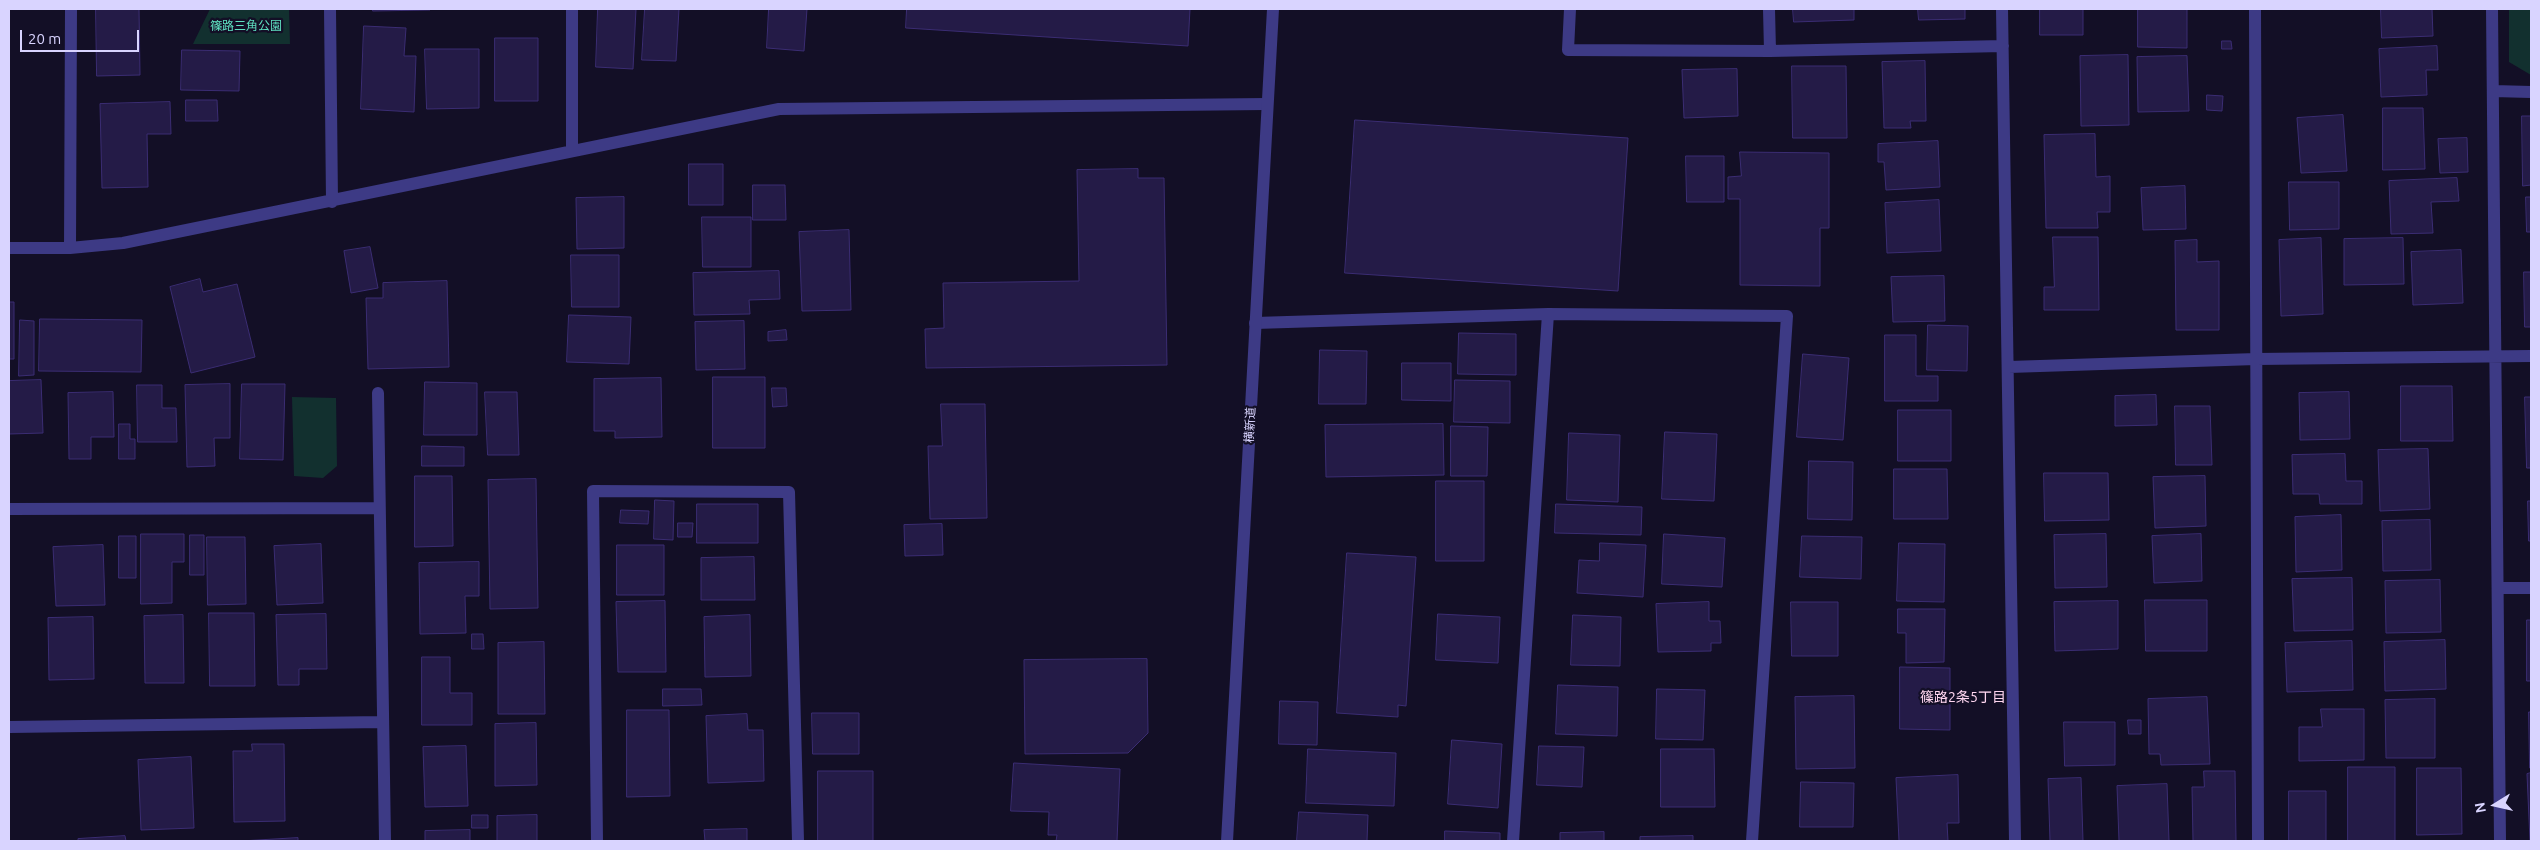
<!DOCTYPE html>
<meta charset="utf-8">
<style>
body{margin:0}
#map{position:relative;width:2540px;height:850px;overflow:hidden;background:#130f26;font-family:Ubuntu,sans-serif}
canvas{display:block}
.frame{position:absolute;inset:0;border:10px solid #d9d4ff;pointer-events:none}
.north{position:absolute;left:2470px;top:780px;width:50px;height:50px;-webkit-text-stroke:4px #130f26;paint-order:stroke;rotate:260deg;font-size:14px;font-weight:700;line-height:20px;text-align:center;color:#d9d4ff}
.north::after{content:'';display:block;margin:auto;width:18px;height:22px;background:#d9d4ff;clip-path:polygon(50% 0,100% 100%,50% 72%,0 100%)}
.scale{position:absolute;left:20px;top:30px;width:119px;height:22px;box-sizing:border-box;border:2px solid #d9d4ff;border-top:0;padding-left:6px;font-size:15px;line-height:18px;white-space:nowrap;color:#d9d4ff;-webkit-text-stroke:4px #130f26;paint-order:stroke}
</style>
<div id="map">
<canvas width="2540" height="850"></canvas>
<div class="frame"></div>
<div class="north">N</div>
<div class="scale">20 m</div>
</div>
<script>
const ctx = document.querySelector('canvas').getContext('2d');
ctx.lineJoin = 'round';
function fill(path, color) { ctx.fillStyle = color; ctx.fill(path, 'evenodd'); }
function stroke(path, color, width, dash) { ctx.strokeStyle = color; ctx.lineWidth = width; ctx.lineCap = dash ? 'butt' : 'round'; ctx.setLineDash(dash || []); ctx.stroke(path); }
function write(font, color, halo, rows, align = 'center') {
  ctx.font = font + ' Ubuntu,"Noto Sans JP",sans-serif'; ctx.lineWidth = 4.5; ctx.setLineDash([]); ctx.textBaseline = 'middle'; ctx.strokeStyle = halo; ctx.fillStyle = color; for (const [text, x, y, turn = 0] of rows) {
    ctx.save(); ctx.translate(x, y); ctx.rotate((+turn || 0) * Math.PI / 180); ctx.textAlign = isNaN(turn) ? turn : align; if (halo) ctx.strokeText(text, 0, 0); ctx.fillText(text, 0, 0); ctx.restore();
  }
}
const green = new Path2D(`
 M210,9h79l1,35h-97z
 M2509,9h22v66l-22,-13z
 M292,397l44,1 1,68 -14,12 -29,-2z`);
const building = new Path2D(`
 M96,9h43l1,66 -43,1z
 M373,9h57v1l-57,1z
 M598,9h38l-3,60 -37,-2z
 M645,9h34l-3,52 -34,-1z
 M769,9h38l-3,42 -37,-3z
 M907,9h283l-2,37 -282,-18z
 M1793,9h61v11l-60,2z
 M1918,9h47v10l-46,1z
 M2040,9h43v26h-43z
 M2138,9h49v39l-49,-1z
 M2381,9h51l1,27 -51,2z
 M364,26l42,2 -2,28h12l-2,56 -53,-3z
 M495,38h43v63h-43z
 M2222,41h9l1,8h-10z
 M2437,46l1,24h-12l1,25 -46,2 -2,-48z
 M425,49h54v59l-52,1z
 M182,50l58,1 -1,40 -58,-1z
 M2128,55l1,70 -48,1 -1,-70z
 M2187,56l2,55 -51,1 -1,-55z
 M1925,61l1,60h-16l1,7h-27l-2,-66z
 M1792,66h54l1,72h-54z
 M1737,69l1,47 -54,2 -2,-48z
 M2207,95l16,1 -1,15 -15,-1z
 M186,100h31l1,21h-32z
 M170,102l1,32h-24l1,53 -46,1 -2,-84z
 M2383,108h40l2,61 -42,1z
 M2343,115l4,56 -46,2 -4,-55z
 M2522,116h9v69l-8,1z
 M1355,120l273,18 -10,153 -273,-18z
 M2095,134l1,43 14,-1v36h-13l1,16h-52l-2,-93z
 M2467,138l1,34 -28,1 -2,-34z
 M1938,141l2,46 -54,3 -2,-28h-6v-18z
 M1740,152l89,1v75h-9v58l-80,-1v-86h-12v-22l13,-1z
 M1686,156h38v46h-37z
 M689,164h34v41h-34z
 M1138,169v9h26l3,187 -241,3 -1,-39 19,-1 -1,-45 136,-2 -2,-111z
 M2457,178l2,23 -28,1 2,31 -42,1 -2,-53z
 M2289,182h50v47l-49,1z
 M753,185h32l1,35h-33z
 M2185,186l1,43 -43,1 -2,-42z
 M624,197v51l-47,1 -1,-51z
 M2526,197h5v35h-4z
 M1939,200l2,51 -54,2 -2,-50z
 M702,217h49v50h-48z
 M849,230l2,80 -49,1 -3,-79z
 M2053,237h45l1,73h-55v-23h10z
 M2321,238l2,76 -42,2 -2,-76z
 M2403,238l1,46 -60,1v-46z
 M2197,240v22l22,-1v69h-43l-1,-89z
 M370,247l8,41 -27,5 -7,-42z
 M2461,250l2,53 -50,2 -2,-53z
 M571,255h48v52h-47z
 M779,271l1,28 -31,1 1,14 -56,1 -1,-42z
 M2524,272h7v55h-6z
 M1944,276l1,45 -52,1 -2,-45z
 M200,279l3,13 34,-8 18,73 -64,16 -21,-86z
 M447,281l2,86 -81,2 -2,-71h17v-15z
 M9,302h5v57h-5z
 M569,315l62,2 -2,47 -62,-2z
 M40,319l102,1 -1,52 -102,-1z
 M20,320l14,1v54l-15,1z
 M744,321l1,48 -49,1 -1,-48z
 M1928,325l40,1 -1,45 -40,-1z
 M786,330l1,10 -19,1v-9z
 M1459,333l57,1v41l-58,-1z
 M1885,335h31v41h22v25h-53z
 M1320,350l47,1 -1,53h-47z
 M1803,354l46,4 -6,82 -46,-3z
 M1402,363h49v38l-49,-1z
 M713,377h52v71h-52z
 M661,378l1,59 -47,1v-7h-21v-52z
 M41,380l2,53 -34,1v-53z
 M1455,380l55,1v42l-56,-1z
 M425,382l52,1v52h-53z
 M230,384v54h-16l1,28 -28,1 -2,-82z
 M242,384h43l-2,76 -43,-1z
 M137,385h25v23h14l1,34h-39z
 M2401,386h51l1,55h-52z
 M772,388h14l1,18 -14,1z
 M113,392l1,45h-23v22h-22l-1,-66z
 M485,392h32l2,63h-31z
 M2349,392l1,47 -50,1 -1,-47z
 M2156,395l1,30 -42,1v-30z
 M2525,397h6v71h-4z
 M941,404h44l2,114 -57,1 -2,-73h14z
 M2175,406h35l2,59h-36z
 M1898,410h53v51h-53z
 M119,424h11v15h5v20h-16z
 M1443,424l1,51 -118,2 -1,-52z
 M1451,426l37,1 -1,49h-36z
 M1665,432l52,2 -3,67 -52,-2z
 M1569,433l51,2 -2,67 -51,-2z
 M422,446l42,1v19h-42z
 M2428,449l2,60 -50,2 -2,-61z
 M2345,454l1,27h16v23h-42l-1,-10h-26l-1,-39z
 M1809,461l44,1 -1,58 -44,-1z
 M1894,469h53l1,50h-54z
 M2044,473h64l1,47 -64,1z
 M415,476h37l1,70 -38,1z
 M2205,476l1,50 -51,2 -2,-51z
 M536,479l2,129 -48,1 -2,-129z
 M1436,481h48v80h-48z
 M655,500l19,1 -1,39 -19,-1z
 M2528,501h3v40h-2z
 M697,504h61v39h-61z
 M1556,504l86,3 -1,28 -86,-2z
 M621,510l28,1 -1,13 -28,-1z
 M2341,515l1,55 -46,2 -1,-55z
 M2430,520l1,50 -48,1 -1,-50z
 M678,523h15l-1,14h-14z
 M942,524l1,31 -38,1 -1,-31z
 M141,534h43v28h-12v41l-31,1z
 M1664,534l61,4 -3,49 -60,-3z
 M2106,534l1,53 -52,1 -1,-53z
 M2201,534l1,47 -48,2 -2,-47z
 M190,535h14v40h-14z
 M119,536h17v42h-17z
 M1802,536l60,1 -1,42 -61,-2z
 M207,537h38l1,67 -38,1z
 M1600,543l46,2 -3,52 -66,-4 2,-33 20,1z
 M1899,543l46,1 -1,58 -47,-1z
 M321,544l2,59 -46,2 -3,-59z
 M103,545l2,60 -49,1 -3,-59z
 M617,545h47v50h-47z
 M1347,553l69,4 -10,149 -8,-1v12l-61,-4z
 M754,557l1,43h-54v-42z
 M479,562v34h-14l1,37 -46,1 -1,-71z
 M2352,578l1,52 -59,1 -2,-52z
 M2440,580l1,52 -55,1 -1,-52z
 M2145,600h62v51h-61z
 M665,601l1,71h-48l-2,-70z
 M2118,601v48l-63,2 -1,-49z
 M1709,602v19h11l1,22h-10v8l-53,1 -2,-48z
 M1791,602h47v54h-46z
 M1898,609h47l-1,53 -38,1v-30h-8z
 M209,613h45l1,73h-45z
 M326,614l1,55h-28v16h-21l-2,-70z
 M1438,614l62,3 -2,46 -62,-3z
 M183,615l1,68h-39l-1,-67z
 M750,615l1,61 -46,1 -1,-60z
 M1573,615l48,2 -1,49 -49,-1z
 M93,617l1,62 -45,1 -1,-62z
 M2527,620h4v61h-4z
 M472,634h11l1,15h-12z
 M2445,640l1,49 -61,2 -1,-49z
 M2352,641l1,49 -66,2 -2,-49z
 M544,642l1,72h-47v-71z
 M422,657h28v36h22v32h-50z
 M1147,659l1,74 -20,20 -103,1 -1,-94z
 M1900,667l50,1v62l-50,-1z
 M1558,685l60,2 -1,49 -61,-2z
 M663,689h38l1,16 -39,1z
 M1657,689l48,1 -2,50 -47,-1z
 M1854,696l1,72 -59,1 -1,-72z
 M2207,697l3,67 -49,1 -1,-11h-11l-1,-55z
 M2435,699v59h-49l-1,-58z
 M1280,701l38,1 -1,43 -38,-1z
 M2321,709h43v51l-65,1v-34h23z
 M627,710h42l1,86 -43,1z
 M2529,712h2v56h-1z
 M812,713h47v41h-46z
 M747,714l1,16h15l1,51 -56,2 -2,-67z
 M2128,720h13v14h-12z
 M2064,722h51v43l-50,1z
 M536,723l1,62 -42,1v-62z
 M1452,740l50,4 -4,64 -50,-4z
 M252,744h32l1,77 -51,1 -1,-71h19z
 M466,746l2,60 -43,1 -2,-60z
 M1539,746l45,1 -2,40 -45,-2z
 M1308,749l88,4 -2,53 -88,-3z
 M1661,749h53l1,58h-54z
 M191,757l3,71 -53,2 -3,-70z
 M1014,763l106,6 -3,72h-61l1,-6h-9l1,-23 -38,-1z
 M2348,767h47v74h-47z
 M2417,768h44l1,66 -45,1z
 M818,771h55v70h-55z
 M2204,771h31l1,70h-43l-1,-54h12z
 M2531,773v68h-1l-3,-67z
 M1958,775l1,48h-12l1,18h-49l-3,-63z
 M2081,778l2,63h-33l-2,-62z
 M1801,782l53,1 -1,44h-53z
 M2167,784l2,57h-50l-2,-55z
 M2289,791h37v50h-37z
 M1299,812l69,3 -1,26h-70z
 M472,815h16v13h-16z
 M537,815v26h-40v-25z
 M747,829v12h-42l-1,-11z
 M470,830v11h-45v-10z
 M1445,831l55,2v8h-55z
 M1604,832v9h-44v-8z
 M125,836l1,5h-48v-2z
 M1693,836v5h-53v-4z
 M298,838v3h-57z`);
const minor = new Path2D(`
 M330,9l2,193
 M1570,9l-2,41 202,1 233,-5
 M1769,9l1,42
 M2002,9l13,832
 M2255,9l3,832
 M2492,9l8,832
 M2493,91l38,1
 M572,150v-141
 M9,248h61l53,-5 656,-134 487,-5
 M70,248l1,-239
 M1255,323l293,-9
 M2009,367l247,-8 275,-3
 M378,393l7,448
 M9,509l370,-1
 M2498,588h33
 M9,727l374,-5
 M597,841l-4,-350 196,1 9,349
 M1513,841l35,-527 239,2 -35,525`);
const tertiary = new Path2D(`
 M1227,841l46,-832`);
const parkNames = [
 ["篠路三角公園",246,26]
];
const streetNames = [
 ["横新道",1250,425,-87]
];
const neighbourhoodNames = [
 ["篠路2条5丁目",1963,697]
];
fill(green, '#12302f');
fill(building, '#241b47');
stroke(building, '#3b2d73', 1);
stroke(minor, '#3d3a85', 12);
stroke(tertiary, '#3d3a85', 12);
write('12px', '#5fe0c0', '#130f26', parkNames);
write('12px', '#d9d4ff', '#130f26', streetNames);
write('14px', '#ffd6f0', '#130f26', neighbourhoodNames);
</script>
